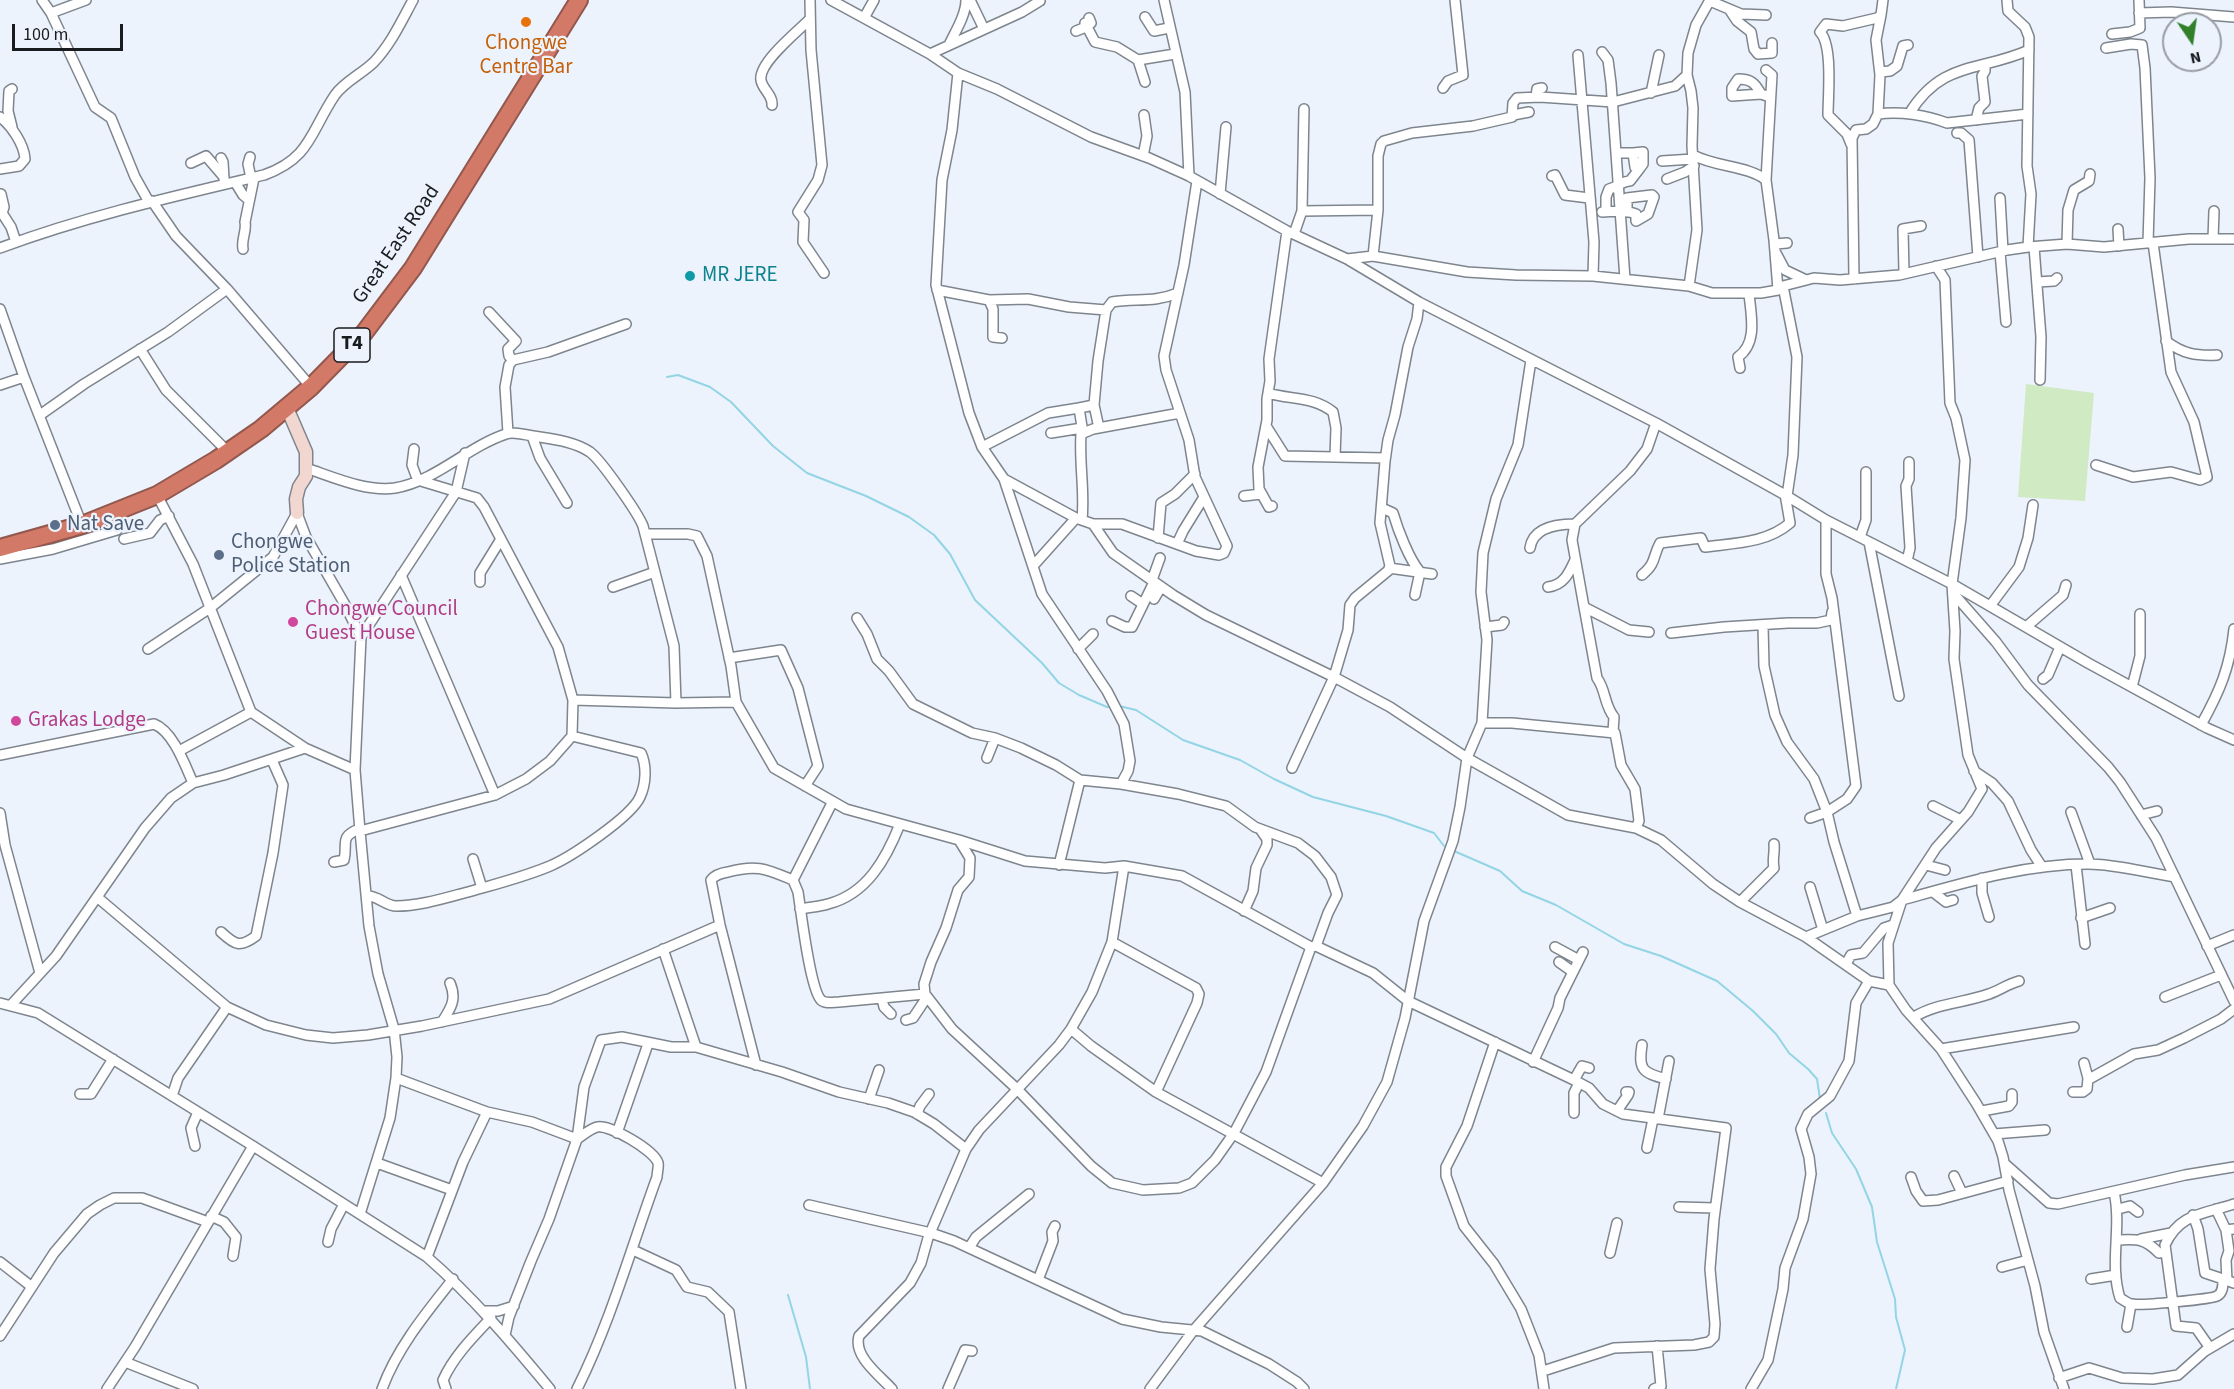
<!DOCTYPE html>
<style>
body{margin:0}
#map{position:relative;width:2234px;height:1389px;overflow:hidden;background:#ecf3fd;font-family:"Source Sans 3",sans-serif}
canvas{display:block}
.north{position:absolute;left:2162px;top:12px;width:60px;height:60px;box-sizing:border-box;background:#ecf3fd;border:2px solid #989da4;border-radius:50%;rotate:167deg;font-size:16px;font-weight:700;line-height:24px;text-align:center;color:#191c1f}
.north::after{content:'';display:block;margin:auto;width:21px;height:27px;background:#32802a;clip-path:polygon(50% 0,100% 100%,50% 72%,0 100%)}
.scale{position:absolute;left:12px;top:24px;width:111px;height:27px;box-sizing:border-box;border:3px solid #191c1f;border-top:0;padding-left:8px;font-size:18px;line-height:21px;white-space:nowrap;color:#191c1f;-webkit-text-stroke:4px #ecf3fd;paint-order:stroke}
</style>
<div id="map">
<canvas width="2234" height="1389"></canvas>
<div class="north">N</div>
<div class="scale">100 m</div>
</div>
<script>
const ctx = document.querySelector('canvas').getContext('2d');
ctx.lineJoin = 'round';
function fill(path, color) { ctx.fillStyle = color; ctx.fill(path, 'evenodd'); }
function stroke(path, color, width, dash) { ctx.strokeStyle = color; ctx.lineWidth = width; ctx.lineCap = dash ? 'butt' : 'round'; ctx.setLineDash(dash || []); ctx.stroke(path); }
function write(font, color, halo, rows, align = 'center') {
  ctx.font = font + ' "Source Sans 3",sans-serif'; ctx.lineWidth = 4.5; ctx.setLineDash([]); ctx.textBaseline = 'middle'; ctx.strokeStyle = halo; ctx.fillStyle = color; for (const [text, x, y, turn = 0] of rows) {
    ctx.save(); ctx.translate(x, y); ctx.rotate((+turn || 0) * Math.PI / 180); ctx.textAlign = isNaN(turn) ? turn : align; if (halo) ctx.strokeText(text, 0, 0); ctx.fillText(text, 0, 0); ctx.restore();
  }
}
const green = new Path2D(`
 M2026,384l68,9 -9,108 -67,-4z`);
const stream = new Path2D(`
 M667,377l11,-2 32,12 21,15 42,44 34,27 59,23 43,21 25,18 16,19 25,46 67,63 17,20 20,12 28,12h4
 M1119,706l17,4 47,30 57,20 34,19 39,18 73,19 48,17 10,13
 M1454,851l46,20 22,20 34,14 68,39 37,12 56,25 36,30 23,23 13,19 19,16 9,10 3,20
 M1826,1113l6,20 24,36 16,38 5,35 18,57 1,18 9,33 -9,39
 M788,1295l18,62 4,32`);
const street = new Path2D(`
 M42,0l9,13 44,94 16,11 24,59 14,25
 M810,0l1,50 11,115 -4,15 -20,32 6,8 -1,22 21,31
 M831,0l99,54 28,19 39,16 94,48 58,21 40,18 98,55 60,28 72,43 237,121 131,73 39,24 126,64 136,79 119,65 27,12
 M970,0l14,29
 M1164,0l21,92 4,84
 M2007,0l1,11 17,16 4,10 -2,129 4,28 -3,53
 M1710,1l31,13 25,1
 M1729,9l8,12 14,11 3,17 4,5 14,-1v-10
 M51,13l35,-13
 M2139,13l32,-1 63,5
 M1145,17l9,14 15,-3
 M864,18l10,-18
 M1085,23l10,19 22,5 21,13
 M1076,31l10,-4 5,-4 -2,-5
 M2112,34l18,-2 10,-4 -1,-28
 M949,45c6,-13 17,-30 17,-45
 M2106,48l25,-4 11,1 3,23 5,110 -2,65
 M1602,52l6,8 3,23 14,196
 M930,54l92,-42 18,-11
 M1578,55l16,187 -1,34
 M1766,70l6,5 -6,105 8,60 4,50
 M1880,72l10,-1 7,-5 6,-20 5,-1
 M958,73l-6,57 -10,50 -6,105 33,128 13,34 22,32 38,115 65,97 17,33 6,37 -2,10 -7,13
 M1145,82l-7,-22 37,-6
 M1443,88l5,-7 15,-6 -8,-75
 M1651,93l8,-38
 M1761,94c-6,-11 -10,-15 -23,-15l-6,9v8l29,-2 9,3
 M1536,97l1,-8 5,-1
 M772,105c1,-10 -10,-16 -11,-25 -3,-17 37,-49 49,-61
 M1878,114c22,-3 48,1 69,9l81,-9
 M1909,114c33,-54 71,-42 120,-64
 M1513,115l16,-3
 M0,117c11,8 24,27 25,42l-6,7 -19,3
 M1976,120l3,-12 6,-6 -3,-26 3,-5v-7
 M12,127l-4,-16 1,-20 3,-2
 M1957,133h4l8,7 9,117
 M1851,144l-4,-10 -19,-19c0,-19 5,-70 -8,-83l6,-8 17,2 34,-8 4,-3 2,-15
 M1633,153l10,-1v12l-3,4
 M1693,155c22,12 56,11 73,25
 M1143,156l4,-20 -3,-21
 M250,157l-2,7 3,14
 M221,158l2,4 1,17
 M1662,161l31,-2
 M191,163l15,-7 18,21
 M1552,176l3,-1 10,20 24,3
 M1667,179l18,-7 9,-6
 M235,182l8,13 6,5
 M1,194l3,13 -2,6 9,14 5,15
 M1220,194l6,-67
 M2000,198l3,53
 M152,201l24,35 51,53 84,98
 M1302,211l76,-1
 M1606,211v-14l3,-8c9,-2 13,-8 21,-8l10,-13 -5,-1 -2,-14h-17
 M1602,212c11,-1 24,-2 34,2v7l12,-7 6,-17 -2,-2 -25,3v14
 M2118,229l1,17
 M1294,234l8,-23 2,-102
 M2213,239l1,-28
 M1775,244l12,-1
 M2067,244l1,-34 6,-20 15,-9 1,-7
 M2034,247l7,90 -1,43
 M0,248c86,-32 175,-52 264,-73 47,-17 46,-43 71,-80 10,-14 27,-21 39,-33 17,-18 27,-40 39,-62
 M243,249c-2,-10 4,-18 2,-27l9,-44
 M2000,252l6,70
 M1776,253l9,17 21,10
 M1373,256l5,-46v-54l3,-12 3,-3 28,-8 61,-7 39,-9 1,-14 4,-5 23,-1 73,5 62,-16 12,-11
 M1347,259l26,-3 94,16 49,3 77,1 96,10 23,7h49l17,-3 5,-4 31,-8 26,2 59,-5 108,-25 21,-3 39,-3 37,3 85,-8h45
 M1904,273l-1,-44 18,-3
 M1854,279l-2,-141 4,-8 10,-1 7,-5 5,-10 2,-39 -4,-35 5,-25
 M2037,282l17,-1 3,-3
 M1689,286l8,-56 -5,-84 1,-38 -2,-17 -4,-16 1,-22 8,-28 14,-25
 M1783,286l14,71 -4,98 -6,41
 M937,290l52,10 4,9v28l9,1
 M989,300l39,-1 41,8 37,3 6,-8c25,-4 41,1 66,-9
 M0,309l24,68 58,148
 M489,312l27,29 -8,8 1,7 4,4
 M2166,341c17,13 30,15 51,14
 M140,349l26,41 62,62
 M1740,368l-2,-11c20,-14 13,-42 11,-63
 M0,385l24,-8
 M1268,393c23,7 45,3 65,19l3,16 -1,29
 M1094,405l4,-44 8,-51
 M40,415l44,-31 84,-52 59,-43
 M1266,426l19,30 100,2
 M508,433l-3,-46 4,-22 4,-5 35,-8 78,-28
 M1051,433l31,-5
 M1083,433l-4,-25 15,-3 5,23
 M532,436l8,22 27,45
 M982,447l66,-34 31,-5
 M414,449l-2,16 6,16
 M2096,465l37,12 38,-5 29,8 7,-3 -13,-55 -23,-50 -18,-129
 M306,468c27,9 60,24 89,20 41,-7 72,-41 111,-54 7,-3 19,1 27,2 18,3 41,5 57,16 11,8 48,61 53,74l31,120 2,57
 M1004,479l72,39 17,6 20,29 60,42 33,20 128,62 56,30 77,51 101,57 68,13 25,12 52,44 27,18 66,35 63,44 20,4 17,25 35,39 35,54 22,38 5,16 6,33 26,96 9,46 20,57
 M157,495l36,69 58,148 54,36 50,22
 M1244,496l17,-2
 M1272,506l-3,1 -10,-18 -1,-22 9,-47v-21l3,-18 -1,-22 18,-128
 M1382,508l11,5c5,17 16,46 27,59l-5,23
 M297,513l9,24 38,66 17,34 -6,133 5,61 9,95 9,48 16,55 3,28 -1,21 -6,40 -30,96
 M1082,520c3,-28 -3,-57 -1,-86l12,-5 87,-16
 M1093,524h29l74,27 23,4 5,-2 3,-7 -32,-69 -6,-37 -23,-70 -2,-14 20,-91 13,-84
 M645,534h43l9,2 10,20 24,110 5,36 4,7 34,59 72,41 113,31 66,21 80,7 19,-2 58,10 129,71 5,-1 57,27 35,28 166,79 15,8 14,16 20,10 103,14 -12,91 -4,50 5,55 -1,13 -5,5 -15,3 -80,3 -71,23
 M1860,537l6,-17v-48
 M1158,538l3,-35 14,-9 20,-20
 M124,539l26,-6 10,-13 9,-4
 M1869,542l30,154
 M1177,544l6,-13 21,-34
 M1530,548c3,-21 28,-24 45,-24
 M0,559l53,-10 64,-19
 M1907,561l3,-13 -4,-62 3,-7v-17
 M1033,566l43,-48
 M1389,568l43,6
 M401,575l94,220
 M1642,575c15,-13 10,-17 18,-32l41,-5 4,9c30,-4 62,-4 85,-24l-5,-29
 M1152,580l8,-22
 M480,582v-9l21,-34
 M613,587l42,-15
 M1548,587c16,-2 21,-14 27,-27
 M1953,593l43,49 32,43 80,82 12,15 36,56 78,163
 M1131,596l12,8
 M1154,599l7,-12
 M1990,606l29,-39 9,-29 5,-33
 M1584,607l13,71c9,12 7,27 17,39l-1,15
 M857,618l10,16 10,25 12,12 24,33 59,29 23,5 26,10 35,17 24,15 41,4 57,10 48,12 29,21 43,16 17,13 16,21 6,18 -9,18 -12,33
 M1112,621l13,6h7l22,-45
 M1763,626l1,40 11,49 12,27 27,37 13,33 7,30 23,74
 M1485,627l17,-2 2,-3
 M2026,627l37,-32 3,-10
 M1649,632l-20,-2 -45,-23 -12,-67 3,-16 55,-53 17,-22 9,-26
 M1671,633l53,-6 64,-4h29l14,-3 1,-8
 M361,637l95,-145 9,-39
 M148,649l62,-41 63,-51 24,-44
 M1078,649l15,-15
 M729,658l52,-8 17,38 20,78 -13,20
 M2043,679l5,-4 12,-28
 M2132,687l8,-31v-42
 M573,700l103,3 60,-1
 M1482,723h30l103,10 6,32 14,24 4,32 -3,7
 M2201,725c19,-34 29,-58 33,-96
 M179,751l72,-39
 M0,755l154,-31c19,7 31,41 39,59
 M987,758l8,-20
 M1292,768l42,-91 14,-47 2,-25 5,-7 34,-28 1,-4 -10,-43 5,-62 3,-21 7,-25 13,-68 9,-28 2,-17
 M1974,771l18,12 16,18 23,49 11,17
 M832,803l-39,77 5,12c3,19 12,97 23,108 4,4 13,2 18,2l86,-8
 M1933,806l28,14
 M2071,812l19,52
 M0,813l5,32 35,128
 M2141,815l16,-4
 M1810,818l17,-6 20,-13 9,-13 -24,-188 -6,-24v-54
 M360,831l135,-36 31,-16 24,-18 22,-25 1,-36 -15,-53 -74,-140 -7,-9 -56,-17
 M959,840l11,18 -1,19 -11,13 -12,38 -15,34 -7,22 1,10 27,35 65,60 74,77 21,17 31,7 36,-2 13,-5 23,-23 19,-27 32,-61 45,-125
 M473,859l9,29
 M334,862l10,-2c4,-17 -5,-23 15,-31
 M1059,865l21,-85
 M1926,865l19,5
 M2076,865l9,79
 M1982,878v15l7,24
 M1810,887l13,43
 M1933,892l13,10 7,-2
 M367,896c10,-1 19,10 29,10 24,0 49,-8 72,-14 28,-8 56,-15 82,-26 21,-9 81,-49 90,-69 6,-13 7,-31 1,-44l-69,-17
 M97,897l130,110 39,18 40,10 27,3 35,-3 54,-9 127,-27 171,-74
 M1740,902l34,-34c-2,-9 1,-15 0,-24
 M800,909c9,-2 19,-2 28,-5 39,-10 58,-45 72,-80
 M1244,911l9,-20 3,-23 11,-23v-6l-7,-10
 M2081,918l29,-10
 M221,932c14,13 19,16 35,4l17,-83 10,-68 -11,-25
 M1806,937l51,-21 36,-9 9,-7c61,-17 122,-36 186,-36 28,0 59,9 87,13
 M1112,942l84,46 3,6 -2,9 -41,89
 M2207,946l27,-11
 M1555,947l24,13
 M663,949l33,98
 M1559,962l14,10
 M1846,964l5,-9 12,-2 21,-25 9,-3
 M1889,985l-1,-42 14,-43 34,-52 32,-36 14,-23 -14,-34 -14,-96 1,-28 -3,-47 9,-66 4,-58 -9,-42 -6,-15 -5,-123 -9,-14
 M2165,997l56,-22
 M882,999l2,8 7,7
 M0,1003l38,10 215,133 174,111c46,40 84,85 123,132
 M11,1005l45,-49 89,-128 26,-30 22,-15 31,-8 81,-27
 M1914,1017c23,-14 50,-14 75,-23 11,-4 19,-10 30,-13
 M906,1020l7,-2 14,-21
 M442,1022c9,-14 15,-23 8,-39
 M1071,1029l20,17 65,46 167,91
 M1495,1042l-28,84 -21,41v9l18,50 30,38 27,45 18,46 5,34
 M1642,1045c-4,25 1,28 24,34
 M1941,1049l133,-22
 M1533,1062l25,-54 2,-10 23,-46
 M2084,1063l4,15h3l43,-24 24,-4 26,-12 37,-19 13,-10
 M756,1065l-36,-140 -9,-45c4,-5 10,-7 17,-8 29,-8 38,-3 65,8
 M396,1078l91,34 45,10 45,17
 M1574,1080l8,-14 7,2
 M2073,1092h10l4,-3 1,-11
 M80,1094h11l22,-35
 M172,1096l6,-18 49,-71
 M869,1099l10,-29
 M1617,1111l11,-16 1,-3h-3
 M1982,1111l27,-5 3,-4v-8
 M1574,1113v-20l5,-10
 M917,1114l3,-8 9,-12
 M1658,1119l11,-58
 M617,1133l31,-89
 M1994,1134l51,-4
 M577,1139c6,-4 13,-10 20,-12 12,-3 57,23 61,36 1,3 -1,10 -1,14 -26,71 -46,144 -80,212
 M195,1146l-4,-18 7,-16
 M1647,1148l6,-29
 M377,1163l75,27
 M2004,1163l45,40 9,1 127,-29 49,-8
 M1954,1176l8,17
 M1911,1177l5,14 7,10 15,-1 70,-19
 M2114,1192c8,35 -5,72 6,106 4,2 8,6 13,6 7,2 79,-5 84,-8 6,-3 6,-10 6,-17l11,4
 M809,1205l122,28 23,8 168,78 39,8 41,4 67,33 28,18 7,7
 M1679,1207l36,1
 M2118,1209l12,-3 8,6
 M2216,1209l10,21 8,-1
 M2193,1215l5,14 7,44 18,6
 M211,1216l13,6 12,15 -3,19
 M2226,1230l3,21 -3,9 1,21
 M2141,1239l30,-6
 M2117,1240c20,-1 27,-2 42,13l7,-1
 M328,1242l3,-13 13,-25
 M969,1248l7,-11 53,-43
 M633,1250l43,20 11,17 21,5 21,20 12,77
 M1610,1253l7,-30
 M427,1257l36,-95 24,-50
 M0,1262l32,25
 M2002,1267l26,-7
 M2091,1279l25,-4
 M1038,1280l15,-39 -1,-9 3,-6
 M484,1311h14l16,-5
 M2127,1327l4,-23
 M505,1335l4,-18 22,-56 18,-42 28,-80 7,-52 17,-47 21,-3 49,10h25l86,25 57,20 49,11 26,9 20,12 32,25
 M0,1336l54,-83 33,-39 13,-9 14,-7h28l66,24
 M2210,1348l-14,-20 -20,-2 -11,-81c14,-32 40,-31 69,-41
 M125,1362l68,27
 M2059,1378l30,-10 33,10 31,1 25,-4 27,-24 29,-17
 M107,1389l28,-42 118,-201
 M382,1389c15,-41 44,-76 71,-110
 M446,1389l-3,-9c11,-24 30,-43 48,-62
 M892,1389c-13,-14 -39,-33 -33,-53l51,-53 11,-20 7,-25 38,-89 13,-19 80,-85 12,-16 21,-37 20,-50 12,-76
 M948,1389l17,-39 7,1
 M1150,1389l43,-58 130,-148 40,-57 24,-44 18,-64 19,-97 29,-80 7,-34 7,-49 15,-35 5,-83 -6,-48 2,-39 13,-54 22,-54 13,-85
 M1654,1389l7,-3 -4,-40
 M1751,1389l17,-29 15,-71 2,-21 18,-49 8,-45 -2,-17 -8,-28 7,-15 22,-18 19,-35 7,-58 13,-22`);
const secondary = new Path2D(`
 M287,408l19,44v24l-7,11 -3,12 1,14`);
const highway = new Path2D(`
 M0,548l82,-23 75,-30 59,-35 45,-31 50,-42 53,-54 49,-65 166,-268`);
const markers = [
 [526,22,6,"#e8710a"],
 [690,276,6,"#0f9aa8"],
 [55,525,6,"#5c6f8a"],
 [219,555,6,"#5c6f8a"],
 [293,622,6,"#d1479c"],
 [16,721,6,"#d1479c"]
];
const shields = [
 [352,345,36]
];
const shieldNames = [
 ["T4",352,345]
];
const foodNames = [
 ["Chongwe",526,44],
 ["Centre Bar",526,68]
];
const streetNames = [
 ["Great East Road",397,245,-56]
];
const cultureNames = [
 ["MR JERE",702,276]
];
const serviceNames = [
 ["Nat Save",67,525],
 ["Chongwe",231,543],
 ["Police Station",231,567]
];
const hotelNames = [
 ["Chongwe Council",305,610],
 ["Guest House",305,634],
 ["Grakas Lodge",28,721]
];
fill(green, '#d0eac4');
stroke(stream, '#93d4e5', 2);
stroke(street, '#7e858d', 12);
stroke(secondary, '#7e858d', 15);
stroke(highway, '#92584e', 20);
stroke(street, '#fff', 9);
stroke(secondary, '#f2d7d1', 12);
stroke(highway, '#d37967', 16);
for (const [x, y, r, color] of markers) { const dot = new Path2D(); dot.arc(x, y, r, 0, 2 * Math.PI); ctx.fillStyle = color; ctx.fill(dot); stroke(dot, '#ecf3fd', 2); }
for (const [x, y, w] of shields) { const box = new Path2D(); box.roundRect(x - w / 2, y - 17, w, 34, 4.5); ctx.fillStyle = '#ecf3fd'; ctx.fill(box); stroke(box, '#191c1f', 1.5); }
write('bold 20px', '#191c1f', null, shieldNames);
write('21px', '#c56008', '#ecf3fd', foodNames);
write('21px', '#191c1f', '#ecf3fd', streetNames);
write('21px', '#0d838f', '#ecf3fd', cultureNames, 'left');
write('21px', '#4e5e75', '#ecf3fd', serviceNames, 'left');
write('21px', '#b23c85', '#ecf3fd', hotelNames, 'left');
</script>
